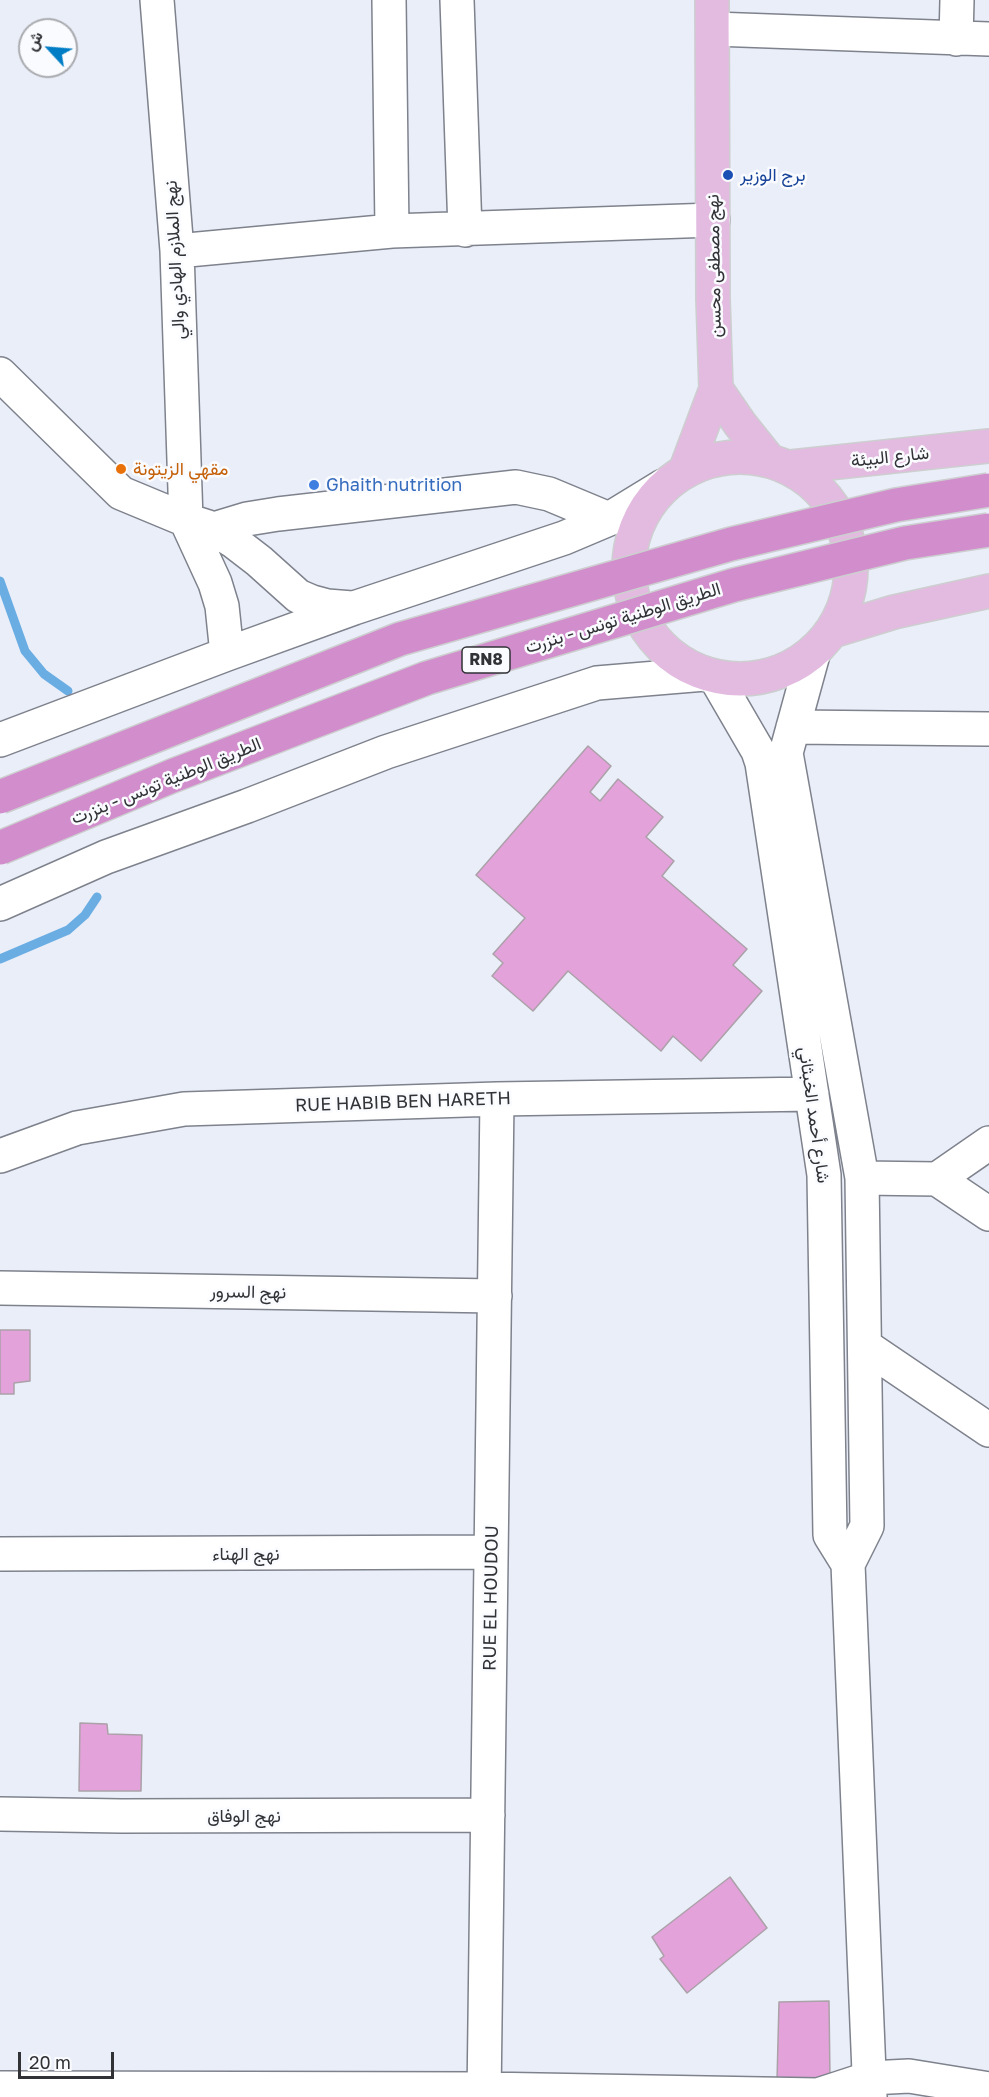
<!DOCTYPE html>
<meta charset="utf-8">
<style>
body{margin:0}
#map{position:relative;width:989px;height:2097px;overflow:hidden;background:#eaeef9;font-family:"Golos Text",Vazirmatn,sans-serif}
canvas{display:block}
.north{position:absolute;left:18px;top:18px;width:60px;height:60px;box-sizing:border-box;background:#fafbfe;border:2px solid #a9abae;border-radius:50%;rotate:296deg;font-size:16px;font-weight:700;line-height:24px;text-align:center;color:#303236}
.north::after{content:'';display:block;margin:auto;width:21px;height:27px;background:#007dc5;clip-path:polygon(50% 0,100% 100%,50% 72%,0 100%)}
.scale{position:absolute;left:18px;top:2052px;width:96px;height:27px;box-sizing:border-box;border:3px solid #303236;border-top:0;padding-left:8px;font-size:18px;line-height:21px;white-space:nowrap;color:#303236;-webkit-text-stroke:4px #fafbfe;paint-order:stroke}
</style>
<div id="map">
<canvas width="989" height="2097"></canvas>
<div class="north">ش</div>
<div class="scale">20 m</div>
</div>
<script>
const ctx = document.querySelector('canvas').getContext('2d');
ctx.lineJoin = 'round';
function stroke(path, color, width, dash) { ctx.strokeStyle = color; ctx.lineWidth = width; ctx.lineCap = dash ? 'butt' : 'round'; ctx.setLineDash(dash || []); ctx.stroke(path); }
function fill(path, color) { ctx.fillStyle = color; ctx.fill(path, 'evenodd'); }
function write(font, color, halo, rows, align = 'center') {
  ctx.font = font + ' "Golos Text",Vazirmatn,sans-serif'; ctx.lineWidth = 5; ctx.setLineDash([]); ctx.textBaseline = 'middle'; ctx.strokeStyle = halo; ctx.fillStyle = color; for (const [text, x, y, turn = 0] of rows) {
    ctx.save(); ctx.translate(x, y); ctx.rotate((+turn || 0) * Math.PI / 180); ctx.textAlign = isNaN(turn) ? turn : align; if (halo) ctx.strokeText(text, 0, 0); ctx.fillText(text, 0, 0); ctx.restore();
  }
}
const stream = new Path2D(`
 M0,581l25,70 19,23 24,17
 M0,959l68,-29 17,-15 12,-18`);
const building = new Path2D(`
 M588,746l23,20 -21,26 10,9 18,-22 45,38 -17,20 28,24 -12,15 85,73 -14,16 29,26 -61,70 -28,-25 -12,15 -93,-80 -35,40 -41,-35 11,-13 -10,-9 32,-36 -49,-43z
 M0,1330h30v51l-16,2v11h-14z
 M80,1723l27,1 1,10 34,1 -1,56h-62z
 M730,1877l37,51 -80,65 -27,-34 4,-3 -12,-19z
 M829,2001l1,79h-53l2,-78z`);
const minor = new Path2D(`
 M157,0l20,251 9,269 29,63 7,23 5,48
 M389,0l3,231
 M457,0l8,230
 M714,29l275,10
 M956,39l1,-39
 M177,251l215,-20 321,-11
 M0,374l121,119 65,27 28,9 19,12 26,20 39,35 14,6 15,4 25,2
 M214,529l33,-10 31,-5 238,-27 33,7 60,25
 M814,651l-28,102 76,425 5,348 -19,38 22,533
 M715,677l43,74 4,12 62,412 6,360 18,29
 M793,727l196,2
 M0,740l227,-86 127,-46 210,-70 45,-19 54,-33
 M0,904l106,-47 141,-51 139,-54 211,-69 108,-9
 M0,1156l77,-28 107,-19 313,-10 315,-5
 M862,1178l75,1 52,-36
 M937,1179l52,35
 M0,1288l495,8
 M865,1346l124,84
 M0,1554l491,-2
 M0,1814l121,2 367,-1
 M0,2088l484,1 334,6 52,-17 39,-2 80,13
 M484,2097l13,-998`);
const major = new Path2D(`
 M716,389l24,35 28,35
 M629 568a111 111 0 1 1 222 0a111 111 0 1 1-222 0Z
 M791,467l198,-21
 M686,469l30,-80 -3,-90 -1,-299
 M832,631l62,-19 95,-21`);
const highwayBridge = new Path2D(`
 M0,797l400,-158 331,-95 165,-39 93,-15
 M0,848l172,-72 255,-98 307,-93 171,-42 84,-13`);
const markers = [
 [728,175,6,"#1a4fb4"],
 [121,469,6,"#e8710a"],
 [314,485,6,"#3f7fe0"]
];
const shields = [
 [486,660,48]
];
const shieldNames = [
 ["RN8",486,660]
];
const transitNames = [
 ["برج الوزير",740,175]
];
const streetNames = [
 ["نهج الملازم الهادي والي",175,260,-93],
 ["نهج مصطفى محسن",714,266,-91],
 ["شارع البيئة",890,457,-6],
 ["الطريق الوطنية تونس - بنزرت",623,618,-17],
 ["الطريق الوطنية تونس - بنزرت",166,781,-22],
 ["RUE HABIB BEN HARETH",403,1102,-2],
 ["شارع أحمد الخبثاني",814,1115,82],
 ["نهج السرور",248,1292,1],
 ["نهج الهناء",246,1554],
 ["RUE EL HOUDOU",491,1598,-89],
 ["نهج الوفاق",244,1816]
];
const foodNames = [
 ["مقهي الزيتونة",133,469]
];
const shopNames = [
 ["Ghaith nutrition",326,485]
];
stroke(stream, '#6aade3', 9);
fill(building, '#e3a2d9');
stroke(building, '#aba1a9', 1.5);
stroke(minor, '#7e828c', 36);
stroke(major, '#cdcecf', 36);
stroke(minor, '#fff', 33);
stroke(major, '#e3bbe0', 33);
stroke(highwayBridge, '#cdcecf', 36, []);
stroke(highwayBridge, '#d18dcc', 33);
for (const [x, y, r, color] of markers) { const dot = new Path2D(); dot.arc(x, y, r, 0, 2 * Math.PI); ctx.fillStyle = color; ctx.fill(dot); stroke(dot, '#fafbfe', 2); }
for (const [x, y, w] of shields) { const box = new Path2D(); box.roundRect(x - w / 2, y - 13, w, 26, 4.5); ctx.fillStyle = '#fafbfe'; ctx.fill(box); stroke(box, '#303236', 1.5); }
write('bold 16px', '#303236', null, shieldNames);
write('18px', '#164399', '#fafbfe', transitNames, 'left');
write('18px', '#303236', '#fafbfe', streetNames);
write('18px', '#c56008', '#fafbfe', foodNames, 'left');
write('18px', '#366cbe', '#fafbfe', shopNames, 'left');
</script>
